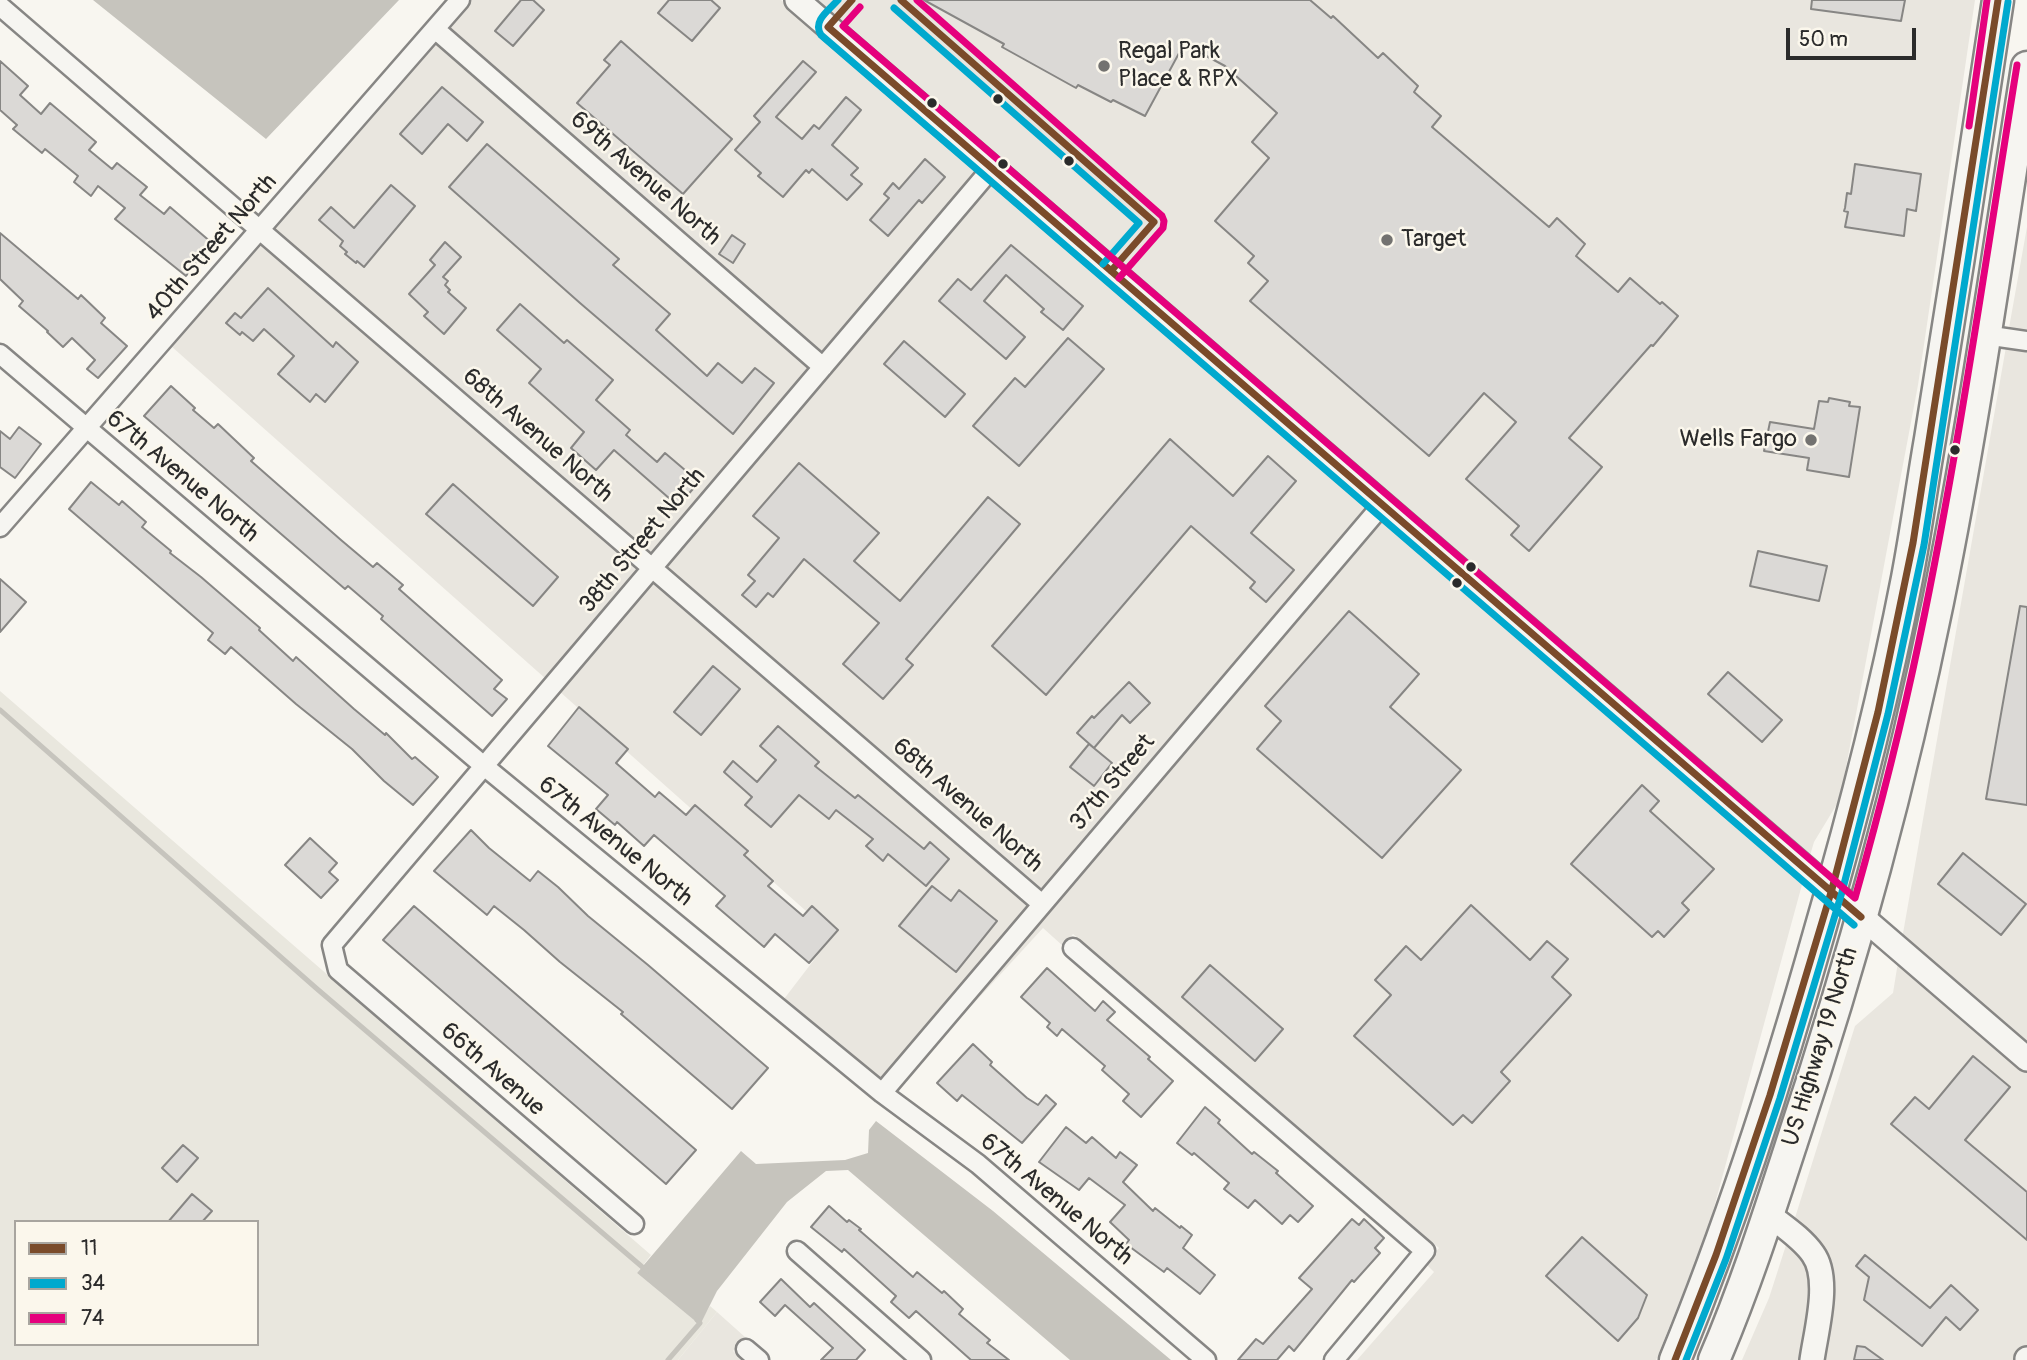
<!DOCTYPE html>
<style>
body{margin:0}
#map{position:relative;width:2027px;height:1360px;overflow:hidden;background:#f8f6f0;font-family:Pangolin,sans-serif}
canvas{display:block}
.legend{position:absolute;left:14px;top:1220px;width:245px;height:126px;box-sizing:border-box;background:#fbf7ec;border:2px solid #a8a59f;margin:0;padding:9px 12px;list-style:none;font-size:21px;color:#2b2b2b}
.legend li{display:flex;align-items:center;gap:14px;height:35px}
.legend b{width:35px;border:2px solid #a8a59f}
.scale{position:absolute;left:1786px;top:28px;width:130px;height:32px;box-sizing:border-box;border:4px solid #2b2b2b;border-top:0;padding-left:9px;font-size:21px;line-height:24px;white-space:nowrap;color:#2b2b2b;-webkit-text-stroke:5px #fbf7ec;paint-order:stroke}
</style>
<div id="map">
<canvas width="2027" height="1360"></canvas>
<ul class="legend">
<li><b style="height:9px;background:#7a4b2a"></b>11</li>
<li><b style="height:9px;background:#00a9ce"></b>34</li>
<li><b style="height:9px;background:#e5007d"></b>74</li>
</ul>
<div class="scale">50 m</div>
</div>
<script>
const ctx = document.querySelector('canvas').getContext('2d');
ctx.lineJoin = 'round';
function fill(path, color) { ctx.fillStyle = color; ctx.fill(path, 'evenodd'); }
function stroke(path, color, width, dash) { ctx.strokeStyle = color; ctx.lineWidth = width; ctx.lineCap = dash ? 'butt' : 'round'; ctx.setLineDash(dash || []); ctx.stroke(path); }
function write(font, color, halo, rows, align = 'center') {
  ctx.font = font + ' Pangolin,sans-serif'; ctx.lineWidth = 5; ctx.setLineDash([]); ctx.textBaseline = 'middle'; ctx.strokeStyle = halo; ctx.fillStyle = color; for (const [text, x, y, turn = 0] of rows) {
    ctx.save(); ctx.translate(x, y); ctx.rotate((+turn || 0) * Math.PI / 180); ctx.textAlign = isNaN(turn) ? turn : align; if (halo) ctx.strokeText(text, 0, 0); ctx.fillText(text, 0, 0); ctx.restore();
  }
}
const built = new Path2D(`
 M472,0h309l197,170 -155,183 -375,-326z
 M812,0h1163l-57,385 -78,414 -26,43 -5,17z
 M435,42l375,326 -158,186 -378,-326z
 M992,182l377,325 -327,384 -377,-325z
 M2027,227v104l-18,-3z
 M261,243l378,327 -93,109 -375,-333z
 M2006,347l21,4v695l-125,-107z
 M1382,519l421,362 -96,352 -51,127h-299l77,-88 -8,-8 13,-16 -366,-314 -10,12 -20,-18 -123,134z
 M652,581l377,325 -148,173 -97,-80 49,-64 -274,-244z
 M1898,962l129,111v272l-13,15h-193l9,-59 -36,-80 61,-195 38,-33z
 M1787,1242l19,19 5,14 1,19 -10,66h-60l27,-62z
 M717,1312l28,25 -12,14 11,9h-66z`);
const green = new Path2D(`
 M0,691l651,564 -14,18 62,51 11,-18 7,6 -39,48h-678zM16,1222h241v122h-241z`);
const water = new Path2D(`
 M93,0h306l-133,139z
 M876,1121l117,90 178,149h-101l-222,-190 -22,1 -39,31 -70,89 -17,34 -63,-52 104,-122 15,13 89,-4 23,-7 1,-23z`);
const stream = new Path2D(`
 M0,710l316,278 331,283
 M668,1360l32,-37 -3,-3`);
const building = new Path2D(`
 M521,0h12l11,10 -31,36 -18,-15z
 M669,0h42l9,8 -28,33 -34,-28z
 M924,0h386l21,18 2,-2 45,42 5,-5 35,33 -4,6 27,24 -9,11 117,100 8,-9 28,26 -9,12 42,36 12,-14 30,26 2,-2 16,14 -25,30 -2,-1 -82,93 33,29 -73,84 -18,-16 8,-9 -53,-47 50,-57 -32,-29 -55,63 -179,-155 18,-20 -20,-18 6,-7 -39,-35 54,-63 -17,-16 25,-29 -52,-47 -41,-22 -39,72 -32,-16 -2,2 -33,-17 -2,3 -74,-41 2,-3z
 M1812,0h93l-4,21 -90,-12z
 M621,41l111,98 -49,55 -106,-91 33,-38 -6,-5z
 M0,61l28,25 -8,9 21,19 9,-11 46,39 -7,8 23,19 5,-6 30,24 -7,8 24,19 6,-7 42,36 -26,33 -71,-57 10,-11 -27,-22 -7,10 -17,-14 4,-6 -33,-27 -3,4 -29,-24 4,-4 -17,-15z
 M803,61l13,11 -40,45 26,22 12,-14 5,4 27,-32 15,13 -29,35 26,23 -7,7 11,9 -15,16 -35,-31 -3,4 -3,-3 -23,27 -25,-21 3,-3 -26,-23 25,-28 -6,-6z
 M442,87l41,35 -16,19 -19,-17 -26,30 -22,-20z
 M487,144l132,115 -6,6 57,49 -14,16 51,46 11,-13 24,20 13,-15 19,15 -41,51 -153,-131 -131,-116z
 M925,159l20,18 -23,26 -3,-3 -31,36 -18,-16 19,-22 -5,-4 9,-11 6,6z
 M1855,164l66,10 -5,37 -9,-2 -3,27 -59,-9 3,-15 -4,-1 1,-3 2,-15 4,1z
 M391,185l24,21 -51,61 -7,-6 -1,2 -11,-9 2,-2 -7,-6 3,-5 -24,-21 12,-13 23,21z
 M0,233l78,66 3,-4 24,23 -4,5 26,23 -29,32 -11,-9 8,-9 -23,-22 -9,9 -16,-15 1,-1 -29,-25 4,-5 -23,-22z
 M732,235l13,9 -12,19 -14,-9z
 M445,242l16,15 -18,20 5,4 -3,4 5,5 -2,2 18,16 -22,26 -20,-18 4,-4 -19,-18 26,-29 -5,-5z
 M1011,245l72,61 -20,24 -22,-18 3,-3 -38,-34 -22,26 41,36 -19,22 -67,-58 19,-22 13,11z
 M268,288l65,59 3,-5 22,20 -33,40 -9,-8 -6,8 -32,-28 16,-18 -30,-27 -11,12 -11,-9 -2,3 -14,-12 9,-10 6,5z
 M520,304l44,39 3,-3 46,40 -17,20 34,30 -4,5 31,27 8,-9 34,29 -21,24 -64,-56 -18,20 -25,-22 13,-16 -55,-49 12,-14 -44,-39z
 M1068,338l36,31 -85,97 -46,-40 42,-48 10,9z
 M904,341l61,53 -20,23 -61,-53z
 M171,386l24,22 -2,2 21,18 4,-4 36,34 -3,3 90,79 32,27 4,-4 26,22 -4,4 103,91 -8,9 13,10 -15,17 -111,-97 2,-3 -35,-30 -3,3 -201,-173z
 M1829,398l21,4 -1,4 11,1 -11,70 -42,-7 2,-12 -45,-7 6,-29 44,7 5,-28 9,1z
 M19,427l22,17 -26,34 -15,-11v-36l10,8z
 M1170,439l63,57 35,-40 28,25 -45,52 43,37 -28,32 -16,-14 5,-6 -64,-56 -145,169 -54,-49z
 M799,463l80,70 -25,28 46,40 88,-104 32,27 -114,135 7,6 -30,34 -40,-35 36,-41 -75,-64 -31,38 -5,-4 -12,14 -14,-12 13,-14 -7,-6 31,-37 -26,-22z
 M91,482l28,23 3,-4 24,21 -4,5 29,24 -1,2 31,24 59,51 -1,2 34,31 3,-4 58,52 31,26 1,-2 26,26 3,-2 23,20 -25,28 -29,-24 -32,-32 -56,-45 -65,-57 -6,7 -17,-14 5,-7 -144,-124z
 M453,484l105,93 -25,29 -107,-92z
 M1758,551l69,15 -8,35 -69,-15z
 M0,579l26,23 -26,30z
 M2020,606l7,1v198l-41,-6z
 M1349,611l70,63 -29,33 71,63 -79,88 -125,-109 24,-28 -16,-15z
 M713,666l27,23 -39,46 -27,-23z
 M1728,672l54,48 -20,22 -54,-48z
 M1129,682l21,21 -20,20 -8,-8 -28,33 -17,-15 15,-17 2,2z
 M579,707l49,42 -12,14 39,34 4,-5 27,23 9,-10 53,46 -4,4 29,26 -5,5 35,30 9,-10 26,24 -29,33 -34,-29 -11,13 -48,-41 9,-10 -71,-61 -10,11 -27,-24 -2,3 -19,-16 12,-14 -60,-49z
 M778,726l41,36 -4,4 40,32 3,-3 66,54 6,-7 19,17 -23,27 -38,-32 -5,7 -17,-15 7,-7 -37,-29 -7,9 -30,-24 -28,32 -26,-22 7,-8 -28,-25 9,-11 24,21 19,-22 -16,-14z
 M1089,744l23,19 -18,23 -24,-19z
 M1642,785l17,16 -9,10 64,58 -32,34 7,7 -25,27 -6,-6 -6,6 -81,-73z
 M471,830l18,18 41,33 8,-10 20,16 30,29 60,49 120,103 -36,41 -111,-95 2,-2 -63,-50 -36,-32 -30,-24 -7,9 -53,-44z
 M310,838l27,25 -8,9 9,8 -17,18 -36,-33z
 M1963,853l63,51 -25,31 -63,-51z
 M932,886l19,15 8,-11 38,31 -41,51 -57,-46z
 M1471,905l59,55 17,-19 21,18 -16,18 19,18 -70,77 9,9 -38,42 -9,-8 -10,10 -99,-89 37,-41 -16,-15 31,-34 15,14z
 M414,906l282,244 -30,34 -283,-244z
 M1210,965l73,64 -28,32 -73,-64z
 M1047,968l48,43 8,-10 12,11 -8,8 43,37 -2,2 25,22 -32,36 -18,-16 6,-7 -27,-24 3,-4 -43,-37 -5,7 -10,-9 3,-4 -29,-26z
 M973,1044l19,18 -2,3 37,33 11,7 8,-10 10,9 -34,39 -60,-48 -5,6 -20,-18z
 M1973,1056l37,31 -45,53 62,52v48l-136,-116 24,-27 14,12z
 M1205,1107l15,13 -2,3 34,31 2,-2 24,19 -2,2 37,33 -15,16 -8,-7 -8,9 -27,-24 -7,8 -24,-19 5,-6 -35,-30 -2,2 -15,-12z
 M1066,1127l20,16 6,-6 24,21 4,-6 17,13 -14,17 30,29 2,-3 25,20 1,-2 11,9 -9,13 32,27 -15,19 -33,-26 -3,4 -38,-28 3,-4 -19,-18 15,-17 -36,-27 -10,12 -40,-28z
 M183,1145l15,13 -21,24 -15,-14z
 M192,1194l20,17 -10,11h-34z
 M829,1206l18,16 2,-2 12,9 -2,1 54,47 4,-5 25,21 2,-2 19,18 -4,5 31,26 -3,3 22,17h-38l-55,-49 -7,7 -18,-16 5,-6 -52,-47 -2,3 -31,-25z
 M1352,1219l7,6 5,-6 20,19 -9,10 5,5 -26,29 -2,-2 -58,71 -5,-5 -12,14h-39l18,-21 7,5 49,-55 -13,-11z
 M1582,1237l65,58 -9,23 -20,23 -72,-65z
 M1865,1255l65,53 21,-23 27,25 -18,20 -14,-13 -24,29 -58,-46 5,-23 -13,-11z
 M781,1279l29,28 4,-4 51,47 -9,10h-35l12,-12 -48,-43 -10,11 -15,-14z
 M1857,1346l8,1 18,13h-29z`);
const minor = new Path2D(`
 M0,6l1042,898
 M435,29l388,338
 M1985,335l42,6
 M0,354l484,412 398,327 96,71 228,196
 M0,527l460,-527
 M1073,948l352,303 -91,109
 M882,1093l500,-588
 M634,1224l-296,-254 -6,-25 659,-776
 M797,1251l124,109
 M746,1349l13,11`);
const tertiary = new Path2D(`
 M797,0l1230,1059
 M1768,1214c15,12 34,24 45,40 18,25 3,77 -1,106
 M2027,1360v-1`);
const trunk = new Path2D(`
 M1675,1360c57,-139 103,-282 144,-427 34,-117 65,-236 88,-355 9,-47 15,-93 23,-139 24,-146 46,-293 68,-439
 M1714,1360c31,-72 55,-147 79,-221 59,-176 108,-355 145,-537 36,-177 61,-357 89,-535`);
const bus1 = new Path2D(`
 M852,0l-24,27 1033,890
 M901,0l253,222 -43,49
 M1675,1360l41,-105 54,-160 62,-206 46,-177 35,-169 85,-543`);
const bus2 = new Path2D(`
 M838,0c-9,10 -26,21 -17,35l1033,890
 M894,8l245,215 -36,41
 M1686,1360l40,-101 54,-161 62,-206 46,-178 36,-169 84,-543`);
const bus3 = new Path2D(`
 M917,0l245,216 2,5 -1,7 -44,50
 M860,7l-17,19 1012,872c24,-85 46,-171 64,-257 40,-190 67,-384 98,-576
 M1969,126l18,-126`);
const markers = [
 [1104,66,7,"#737270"],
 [998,99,6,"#2b2b2b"],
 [932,103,6,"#2b2b2b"],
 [1069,161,6,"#2b2b2b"],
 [1003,164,6,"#2b2b2b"],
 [1387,240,7,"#737270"],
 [1811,440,7,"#737270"],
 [1955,450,6,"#2b2b2b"],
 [1471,567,6,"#2b2b2b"],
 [1457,583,6,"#2b2b2b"]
];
const poiNames = [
 ["Regal Park",1118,52],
 ["Place & RPX",1118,80],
 ["Target",1401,240],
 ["Wells Fargo",1797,440,"right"]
];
const streetNames = [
 ["69th Avenue North",645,179,41],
 ["40th Street North",212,248,-49],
 ["68th Avenue North",537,436,41],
 ["67th Avenue North",182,477,40],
 ["38th Street North",643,541,-50],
 ["37th Street",1113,783,-50],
 ["68th Avenue North",967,806,41],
 ["67th Avenue North",615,842,39],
 ["US Highway 19 North",1821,1047,-73],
 ["66th Avenue",492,1070,41],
 ["67th Avenue North",1056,1200,40]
];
fill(built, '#e9e6df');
fill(green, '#e9e7de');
fill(water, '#c6c4bd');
stroke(stream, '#c6c4bd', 5);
fill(building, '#dbd9d6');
stroke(building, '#878684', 2);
stroke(minor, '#878684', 23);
stroke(tertiary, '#878684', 28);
stroke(trunk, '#878684', 35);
stroke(minor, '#f6f5f1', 18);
stroke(tertiary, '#f6f5f1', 23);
stroke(trunk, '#f6f5f1', 30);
stroke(bus1, '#7a4b2a', 7);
stroke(bus2, '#00a9ce', 7);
stroke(bus3, '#e5007d', 7);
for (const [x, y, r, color] of markers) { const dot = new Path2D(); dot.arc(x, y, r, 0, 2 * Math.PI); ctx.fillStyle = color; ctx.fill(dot); stroke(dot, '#fbf7ec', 2.5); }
write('24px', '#2b2b2b', '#fbf7ec', poiNames, 'left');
write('24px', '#2b2b2b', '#fbf7ec', streetNames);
</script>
